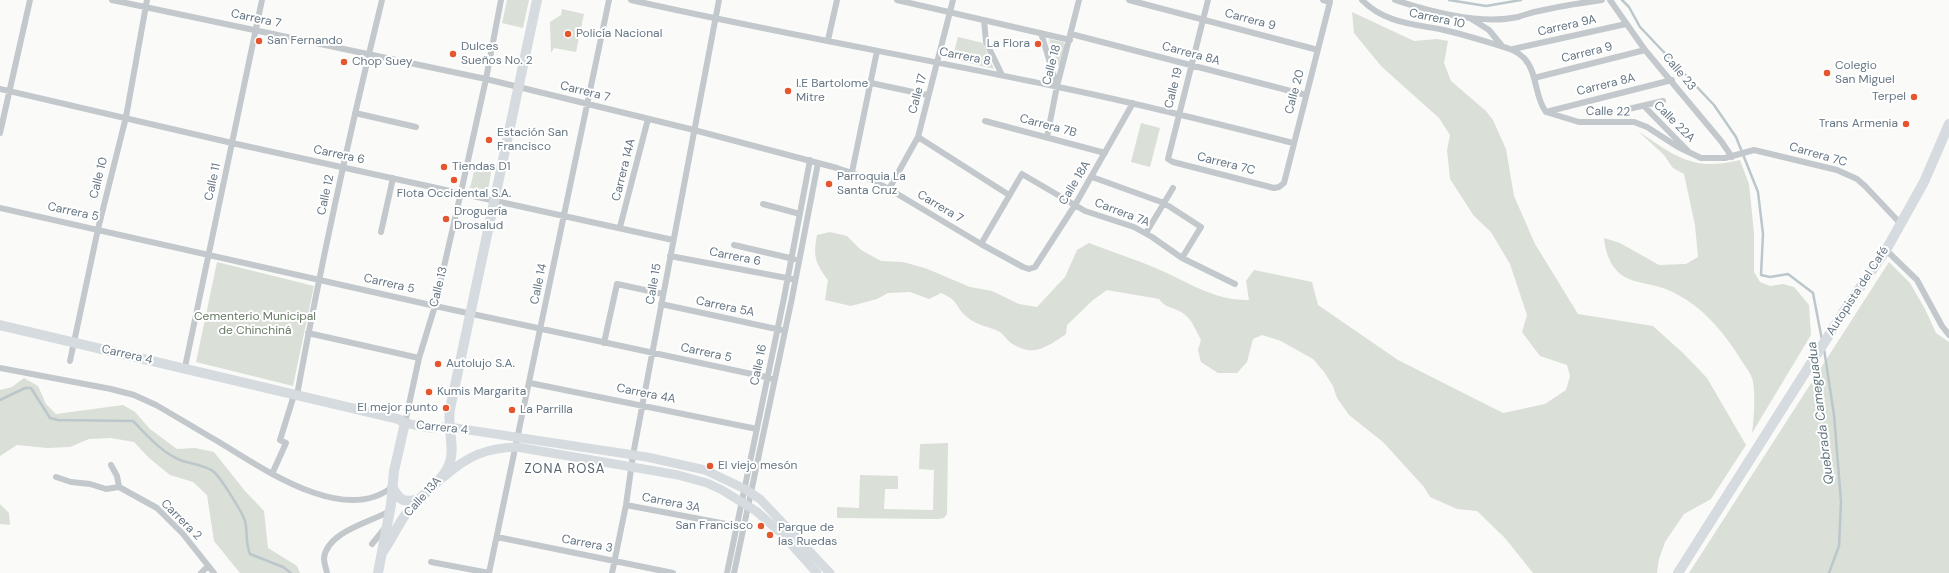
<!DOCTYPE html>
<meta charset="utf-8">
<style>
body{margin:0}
canvas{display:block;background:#fafaf8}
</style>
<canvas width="1949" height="573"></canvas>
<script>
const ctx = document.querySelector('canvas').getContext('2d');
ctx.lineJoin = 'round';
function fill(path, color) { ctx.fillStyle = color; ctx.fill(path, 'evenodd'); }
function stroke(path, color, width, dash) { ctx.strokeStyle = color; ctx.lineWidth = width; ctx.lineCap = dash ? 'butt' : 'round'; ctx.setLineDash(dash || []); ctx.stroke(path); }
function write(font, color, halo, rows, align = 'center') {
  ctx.font = font + ' "DM Sans",sans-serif'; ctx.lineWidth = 4; ctx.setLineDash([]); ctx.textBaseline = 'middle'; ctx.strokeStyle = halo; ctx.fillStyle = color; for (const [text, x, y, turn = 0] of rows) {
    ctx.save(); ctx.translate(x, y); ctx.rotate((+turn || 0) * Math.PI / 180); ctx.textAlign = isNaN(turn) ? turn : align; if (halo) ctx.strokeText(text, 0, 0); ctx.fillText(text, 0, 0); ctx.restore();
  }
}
const green = new Path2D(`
 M507,0h22l-6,28 -21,-5z
 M562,9l22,5 -8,38 -22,-4 -3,5 -1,-31 11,-7z
 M1352,12l62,29 23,-2 11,2 -4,22 7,18 35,30 7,9 13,29 8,47 21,48 43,70 75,12 30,27 24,25 39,67 -35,54 -27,15 -19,28 -6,17 -2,14h-124l-28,-35 -28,-27 -20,-2 -27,-12 -6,-10 -41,-45 -34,-27 -12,-17 -4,-12 -9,-14 -11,-13 -32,-18 -19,-6 -9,4 -6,23 -10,11h-19l-17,-11 -3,-12 3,-10c-6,-11 -10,-23 -20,-28 -10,-6 -14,-3 -22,-13l-52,-9 -14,10 -26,25 -1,9c-20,13 -32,24 -55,9 -4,-3 -7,-8 -11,-11 -11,-6 -23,-6 -33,-15 -13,-11 -7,-16 -26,-24l-12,6 -19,-7 -22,1 -11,6 -26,7 -26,-6 3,-20c-13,-17 -15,-24 -11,-45l13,-3 17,4 14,14 20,11 22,1 22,6 45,19 22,4 27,13 18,3 28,-30 12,-27 12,-7c23,9 46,16 69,26 30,13 57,32 91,31l-3,-19 8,-11 58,12 6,23 80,55 105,53 42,-9 21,-14 4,-14 -3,-11 -27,-9 -18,-24 5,-17 -17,-51 -19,-32 -17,-16 -24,-37 -3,-29 3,-15 -11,-17 -58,-52 -27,-33z
 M958,37l25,6 11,26 -42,-10z
 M1049,39l14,3 2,3 -6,22z
 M1141,123l19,5 -10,39 -19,-5z
 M1638,131c37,25 55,41 102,29l9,24 5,49v39l6,10 10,4 13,-2 11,3 15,18 2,30 -59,98c2,-12 4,-44 0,-55 -2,-5 -6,-11 -9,-15 -18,-30 -42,-59 -75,-73 -15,-7 -39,-6 -51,-19 -8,-9 -12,-21 -13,-33l16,5 39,22 27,-1 12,-7 -3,-32 -11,-51 -11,-6 -9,-13z
 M476,163l16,3 -4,25 -18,-3z
 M217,262l97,24 -21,100 -97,-24z
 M1889,262l21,21 15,26 11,24 13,9v231h-260z
 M24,378l14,8 8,18 10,10 67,-9 12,7 15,17 27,20 18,-1 19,4 31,39 19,20 4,37 29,18 3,7h-60l-26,-32 -7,-46 -14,-13 -23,-7 -21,-17 -15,-16 -23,-4 -22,1 -19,8 -23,1 -30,-3 -17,11v-66l12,-3z
 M948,443l-1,71 -3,4 -6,1 -101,-1v-11l22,1 1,-33 38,1v13h-13l-1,20 49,1 1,-40 -15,-1 1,-25z
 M0,504l9,9 1,12 -10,-1z`);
const stream = new Path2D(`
 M1449,0l37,6 35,-6
 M1622,0l7,7 11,20 74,78 22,32 22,55 5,42 -2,41 9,2 18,-3 25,19 9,47
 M1824,349l10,66 7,87 -2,44 -10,27
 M0,400l25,-12h6l19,30 8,2 75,1c14,14 28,31 47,39 10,4 26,5 34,12 7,6 28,40 31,49 3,11 0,22 5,33l33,13 8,6`);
const minor = new Path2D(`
 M112,0l374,79 208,51 143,38 30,10 22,11 92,55 42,23 6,2 6,-2 40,-62 58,-102
 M631,0c141,32 285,57 427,87 79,16 157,36 235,56
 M897,0l173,40
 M1129,0l189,50
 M1208,0l-40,159 5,3 101,26 5,-1 5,-4 46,-181 -7,-2
 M1362,0c22,23 52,24 82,30 17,4 34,9 50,14 12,4 21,5 30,14 14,15 10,38 22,54l33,10h55l13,5 31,20 23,11h24l29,-8 83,20 20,9 8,7 35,37
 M1395,0c36,12 86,25 123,17 7,-2 14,-5 21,-6 21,-5 42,-8 63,-11
 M1610,0l35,50 76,91 11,16
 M1470,18l19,12 13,16
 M984,20l2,22 16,33
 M1041,33l16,53
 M1071,34l235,61
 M828,40l9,-40
 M1513,49l113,-25
 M1534,78l111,-28
 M871,83l56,12
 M0,89l232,54 441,97
 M1644,106l44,45
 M1620,111l43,-10
 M1546,112l126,-32
 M355,113l61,14
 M985,121l120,32
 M0,133l30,-133
 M918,137l91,58
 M1047,137l10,-51 22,-86
 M852,172l25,-121
 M1092,177l72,26 37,24 -19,31
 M889,189l29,-52 35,-137
 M763,204l37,10
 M0,208l435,98 340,73
 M620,227l28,-108
 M381,232l12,-54
 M1146,233l27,-45
 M981,244l41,-70 63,37 49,16 18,10 30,21 53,26
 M734,245l60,14
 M1886,250l31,30 25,46 7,9
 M670,256l122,23
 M661,304l120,26
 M308,333l111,25
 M604,343l13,-59 46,10
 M70,361l28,-132 28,-112 21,-117
 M185,367l77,-367
 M0,368l111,21 23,6 22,10c21,12 42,25 63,37 43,26 125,84 173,45
 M530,383l227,46
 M297,395c24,-132 53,-264 85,-395
 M405,423l14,-65 16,-52 26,-114 25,-113 15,-79
 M111,465l6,11 2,11
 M272,474l14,-31 -6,-3 14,-45
 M56,477l15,5 19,2 16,5 13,-2 38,21 26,26 31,39
 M626,505l111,21
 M497,537l176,36
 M372,544l13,-16
 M431,562l58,11
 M201,573l7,-7
 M327,573c-1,-5 -3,-10 -3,-15 3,-26 46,-36 64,-46
 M489,573l120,-573
 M612,573l14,-68 7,-50 86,-455
 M727,573l57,-275 26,-138
 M734,573l58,-275 26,-135`);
const secondary = new Path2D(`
 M405,423l25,5 19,-1 198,30 58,13 40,19 15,10 70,74
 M444,477c23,-21 42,-29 73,-30l161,28 29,8 15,7 34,21 25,22 36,40`);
const primary = new Path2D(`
 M0,325l398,94 7,4 -11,48 -3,34 -13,68
 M392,487c9,14 10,16 27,12
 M382,553c10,-14 16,-29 26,-42 13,-17 35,-28 42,-49 5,-15 -3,-35 0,-53l87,-409`);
const trunk = new Path2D(`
 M1678,573l170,-268 38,-55 38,-68 25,-58`);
const markers = [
 [568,34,4,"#e4572e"],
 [259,41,4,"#e4572e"],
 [1038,44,4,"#e4572e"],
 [453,54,4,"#e4572e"],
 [344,62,4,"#e4572e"],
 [1827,73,4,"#e4572e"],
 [788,91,4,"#e4572e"],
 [1914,97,4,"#e4572e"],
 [1906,124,4,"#e4572e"],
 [489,140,4,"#e4572e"],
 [444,167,4,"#e4572e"],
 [454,180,4,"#e4572e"],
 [829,184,4,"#e4572e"],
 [446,219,4,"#e4572e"],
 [438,364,4,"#e4572e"],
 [429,392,4,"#e4572e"],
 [446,408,4,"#e4572e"],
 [512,410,4,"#e4572e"],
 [710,466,4,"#e4572e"],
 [761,526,4,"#e4572e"],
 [770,535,4,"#e4572e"]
];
const streetNames = [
 ["Carrera 7",256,19,12],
 ["Carrera 10",1437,19,12],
 ["Carrera 9",1250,20,15],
 ["Carrera 9A",1567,26,-13],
 ["Carrera 9",1587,53,-14],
 ["Carrera 8A",1191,54,15],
 ["Carrera 8",965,57,11],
 ["Calle 18",1052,65,-75],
 ["Calle 23",1679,72,50],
 ["Carrera 8A",1606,85,-14],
 ["Calle 19",1174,88,-76],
 ["Carrera 7",585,92,14],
 ["Calle 20",1295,92,-75],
 ["Calle 17",918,94,-75],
 ["Calle 22",1608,112,1],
 ["Calle 22A",1674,122,45],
 ["Carrera 7B",1048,126,15],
 ["Carrera 6",339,155,12],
 ["Carrera 7C",1818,155,16],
 ["Carrera 7C",1226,164,14],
 ["Carrera 14A",624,170,-76],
 ["Calle 10",99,178,-76],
 ["Calle 11",213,182,-78],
 ["Calle 18A",1075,183,-59],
 ["Calle 12",326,195,-78],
 ["Carrera 7",940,207,31],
 ["Carrera 5",73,212,12],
 ["Carrera 7A",1122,213,21],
 ["Carrera 6",735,257,11],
 ["Carrera 5",389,284,13],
 ["Calle 14",539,284,-78],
 ["Calle 15",654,284,-80],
 ["Calle 13",439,287,-76],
 ["Autopista del Café",1858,291,-57],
 ["Carrera 5A",725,307,12],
 ["Carrera 5",706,353,12],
 ["Carrera 4",127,355,13],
 ["Calle 16",759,365,-78],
 ["Carrera 4A",646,394,11],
 ["Carrera 4",442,428,6],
 ["Calle 13A",423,497,-48],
 ["Carrera 3A",671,503,11],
 ["Carrera 2",181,520,45],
 ["Carrera 3",587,544,11]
];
const poiNames = [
 ["Policía Nacional",576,34],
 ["San Fernando",267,41],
 ["La Flora",1030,44,"right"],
 ["Dulces",461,47],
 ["Sueños No. 2",461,61],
 ["Chop Suey",352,62],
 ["Colegio",1835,66],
 ["San Miguel",1835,80],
 ["I.E Bartolome",796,84],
 ["Mitre",796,98],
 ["Terpel",1906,97,"right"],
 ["Trans Armenia",1898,124,"right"],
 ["Estación San",497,133],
 ["Francisco",497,147],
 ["Tiendas D1",452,167],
 ["Parroquia La",837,177],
 ["Santa Cruz",837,191],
 ["Flota Occidental S.A.",454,194,"center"],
 ["Droguería",454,212],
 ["Drosalud",454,226],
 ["Autolujo S.A.",446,364],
 ["Kumis Margarita",437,392],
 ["El mejor punto",438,408,"right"],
 ["La Parrilla",520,410],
 ["El viejo mesón",718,466],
 ["San Francisco",753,526,"right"],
 ["Parque de",778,528],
 ["las Ruedas",778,542]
];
const parkNames = [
 ["Cementerio Municipal",255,317],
 ["de Chinchiná",255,331]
];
const waterNames = [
 ["Quebrada Cameguadua",1821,413,-97]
];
const neighbourhoodNames = [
 ["ZONA ROSA",565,470]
];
fill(green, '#dadfd7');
stroke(stream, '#bbc7cb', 2.5);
stroke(minor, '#c3c8cc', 6);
stroke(secondary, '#d6dbdf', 9);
stroke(primary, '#d6dbdf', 10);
stroke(trunk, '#d6dbdf', 10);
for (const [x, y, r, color] of markers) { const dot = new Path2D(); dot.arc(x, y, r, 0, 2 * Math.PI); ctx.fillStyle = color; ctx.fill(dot); stroke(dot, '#fff', 1.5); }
write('12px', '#657683', '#fff', streetNames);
write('12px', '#657683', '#fff', poiNames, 'left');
write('12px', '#687a64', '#fff', parkNames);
write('italic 13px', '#60757c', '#fff', waterNames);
ctx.letterSpacing = '1px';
write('13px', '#57646e', '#fff', neighbourhoodNames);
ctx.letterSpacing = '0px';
</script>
